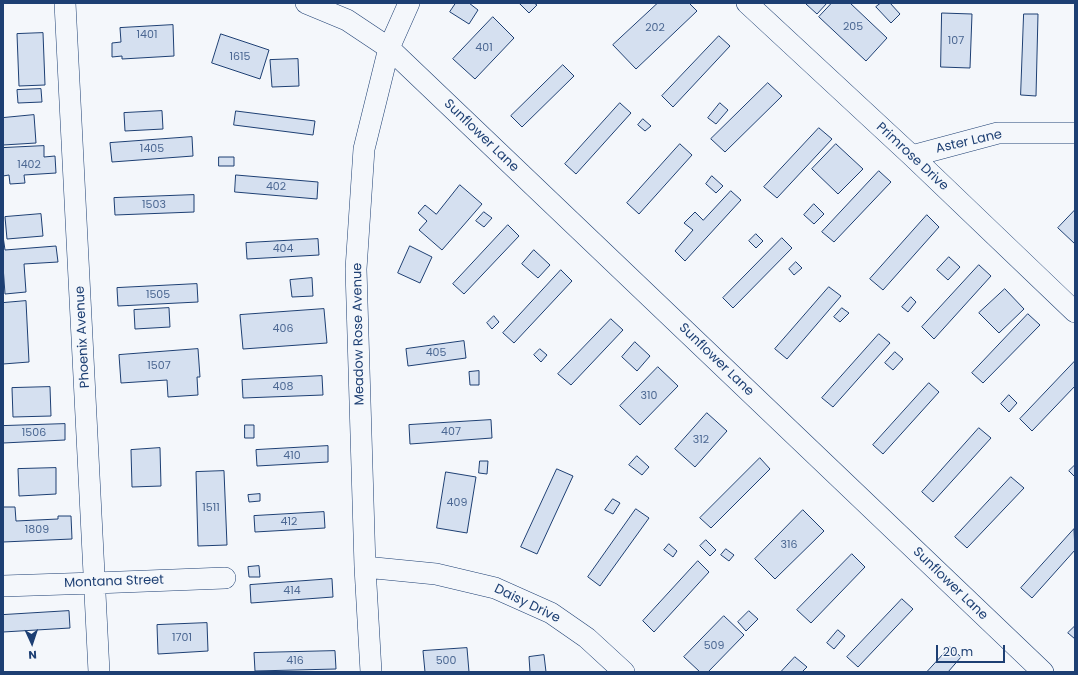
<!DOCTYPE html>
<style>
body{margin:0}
#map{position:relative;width:1078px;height:675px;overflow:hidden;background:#f4f7fb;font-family:Poppins,sans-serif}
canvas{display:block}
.frame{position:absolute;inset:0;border:4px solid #1d3f73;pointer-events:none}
.north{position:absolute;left:12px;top:623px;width:40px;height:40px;-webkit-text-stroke:3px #f4f7fb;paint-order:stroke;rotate:177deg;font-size:11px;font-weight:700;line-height:16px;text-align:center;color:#1d3f73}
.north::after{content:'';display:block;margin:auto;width:14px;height:18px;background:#1d3f73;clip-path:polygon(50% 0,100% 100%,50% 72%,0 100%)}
.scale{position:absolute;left:936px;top:645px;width:69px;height:18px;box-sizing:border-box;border:2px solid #1d3f73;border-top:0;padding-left:5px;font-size:12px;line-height:14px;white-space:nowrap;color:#1d3f73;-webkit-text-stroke:3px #f4f7fb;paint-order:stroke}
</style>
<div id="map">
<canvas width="1078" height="675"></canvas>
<div class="frame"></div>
<div class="north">N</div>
<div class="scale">20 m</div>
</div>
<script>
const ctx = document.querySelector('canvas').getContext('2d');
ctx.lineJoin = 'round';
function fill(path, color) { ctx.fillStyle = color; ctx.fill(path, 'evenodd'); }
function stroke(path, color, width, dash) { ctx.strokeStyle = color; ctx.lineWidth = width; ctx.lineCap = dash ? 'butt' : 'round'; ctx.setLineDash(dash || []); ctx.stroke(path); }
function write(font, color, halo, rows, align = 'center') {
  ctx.font = font + ' Poppins,sans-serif'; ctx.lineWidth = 3; ctx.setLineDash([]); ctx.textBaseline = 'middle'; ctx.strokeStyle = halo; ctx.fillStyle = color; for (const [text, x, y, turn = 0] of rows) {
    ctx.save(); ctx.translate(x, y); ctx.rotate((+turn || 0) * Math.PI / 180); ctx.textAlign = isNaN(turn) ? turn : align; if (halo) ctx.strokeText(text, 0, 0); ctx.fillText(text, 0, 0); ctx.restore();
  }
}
const building = new Path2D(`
 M456,3h13l9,7 -9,14 -19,-12z
 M521,3h13l3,2 -8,8 -9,-9z
 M658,3h31l8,8 -61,58 -23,-24z
 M806,3h21l-10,11 -11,-10z
 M832,3h18l37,35 -21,23 -47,-44z
 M881,3h9l10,11 -9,9 -15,-16z
 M942,13l30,1 -2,54 -29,-1z
 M1024,14h14l-2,82 -15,-1z
 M493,17l21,21 -39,41 -22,-20z
 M173,25l1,31 -52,3v-3l-10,1v-14l9,-1 -1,-14z
 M43,33l2,52 -26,1 -2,-52z
 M221,34l48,16 -9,29 -48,-16z
 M719,36l11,10 -57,61 -11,-11z
 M298,59l1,27 -27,1 -2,-27z
 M563,65l11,11 -52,51 -11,-11z
 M768,83l14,13 -57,56 -14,-13z
 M41,89l1,13 -24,1 -1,-13z
 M620,103l11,10 -55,61 -11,-10z
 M720,103l8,7 -12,14 -8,-6z
 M162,111l1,18 -38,2 -1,-18z
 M236,111l79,10 -2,14 -79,-10z
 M34,115l2,28 -33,2v-27z
 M643,119l8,7 -6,5 -7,-6z
 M819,128l13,11 -55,59 -13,-11z
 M192,137l1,19 -81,6 -2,-19z
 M680,144l12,11 -53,59 -12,-11z
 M836,144l27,25 -25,25 -26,-25z
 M44,146v11l11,-1 1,17 -32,2 1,8 -15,1 -1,-9 -6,1v-28z
 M219,157h15v9h-15z
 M879,171l12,11 -57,60 -12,-10z
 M236,175l82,7 -1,17 -82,-7z
 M712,176l11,10 -7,7 -10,-9z
 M460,185l22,19 -40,46 -23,-20 8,-9 -9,-8 7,-8 11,9z
 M731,191l10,9 -56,61 -10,-10 18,-21 -9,-7 11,-11 8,8z
 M194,195v17l-79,3 -1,-17z
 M814,204l10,10 -10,10 -10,-9z
 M1075,210v34l-17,-16z
 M484,212l8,6 -8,9 -8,-6z
 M41,214l2,22 -36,3 -2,-22z
 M927,215l12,12 -56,63 -13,-11z
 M508,225l11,11 -55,58 -11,-10z
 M756,234l7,7 -7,7 -7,-7z
 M3,236l2,14 51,-4 2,16 -34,2 2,28 -21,2 -2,-28z
 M782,238l10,10 -59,60 -10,-10z
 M318,239l1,16 -72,4 -1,-16z
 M410,246l22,11 -12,26 -22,-10z
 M534,250l16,15 -12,13 -16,-14z
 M949,257l11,10 -12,13 -11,-10z
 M796,262l6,6 -8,7 -5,-6z
 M979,265l12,11 -57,63 -12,-12z
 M561,270l11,11 -58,62 -11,-10z
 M312,278l1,18 -21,1 -2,-17z
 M197,284l1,18 -80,4 -1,-18z
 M829,287l12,9 -54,63 -12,-10z
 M1005,289l19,20 -25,24 -20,-20z
 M911,297l5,5 -8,10 -6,-5z
 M26,301l3,61 -26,2v-61z
 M169,308l1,19 -35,2 -1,-19z
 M842,308l7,5 -9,9 -6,-5z
 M324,309l3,34 -84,6 -3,-34z
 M1028,314l12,11 -57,58 -11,-10z
 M494,316l5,6 -7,7 -5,-6z
 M611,319l12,11 -52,55 -13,-11z
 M879,334l11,9 -57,64 -11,-9z
 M464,341l2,17 -58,8 -2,-17z
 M635,342l15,14 -13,15 -15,-14z
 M198,349l2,28h-3l1,18 -30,2 -1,-17 -46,3 -2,-28z
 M540,349l7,6 -6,7 -7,-7z
 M895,352l8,7 -10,11 -8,-7z
 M1075,361v25l-43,45 -12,-12z
 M658,367l20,19 -38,39 -20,-19z
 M479,371v14h-9l-1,-13z
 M322,376l1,19 -80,3 -1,-18z
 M929,383l10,9 -56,62 -10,-9z
 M50,387l1,29 -38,1 -1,-29z
 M1009,395l8,8 -8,9 -8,-8z
 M707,413l20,18 -32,36 -20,-18z
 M491,420l1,18 -82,6 -1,-19z
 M65,424v16l-62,3v-17z
 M245,425h9v13h-9z
 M979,428l12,10 -58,64 -11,-10z
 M328,446v16l-71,4 -1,-16z
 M160,448l1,38 -29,1 -1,-37z
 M637,456l12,11 -7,8 -13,-10z
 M760,458l10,11 -59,59 -11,-10z
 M480,461h8l-1,13 -8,-1z
 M1075,465v12l-6,-6z
 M56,468v26l-37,2 -1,-27z
 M557,469l16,7 -36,78 -16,-7z
 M224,471l3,74 -29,1 -2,-74z
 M446,472l30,5 -9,56 -30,-5z
 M1011,477l13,11 -57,60 -12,-11z
 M260,494v7l-11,1 -1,-7z
 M613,499l7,4 -7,11 -8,-4z
 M3,507h12l1,14 42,-2v-3h13l1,23 -69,3z
 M636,509l13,9 -49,68 -12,-9z
 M803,510l21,21 -49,48 -20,-20z
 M324,512l1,16 -70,4 -1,-16z
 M1074,529l1,21 -43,48 -11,-10z
 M706,540l10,10 -6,6 -10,-10z
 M669,544l8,7 -4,6 -9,-7z
 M726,549l8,6 -5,6 -8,-6z
 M852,554l13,13 -54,56 -14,-13z
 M698,561l11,11 -55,60 -11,-11z
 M259,566l1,11h-11l-1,-10z
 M332,579l1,18 -82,6 -1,-18z
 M902,599l11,10 -55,58 -11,-10z
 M69,611l1,17 -67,4v-17z
 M749,611l9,8 -12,12 -8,-9z
 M724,616l20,19 -36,37h-8l-16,-15z
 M207,623l1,28 -50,3 -1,-29z
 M1075,626v13l-7,-6z
 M838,630l7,6 -11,13 -7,-6z
 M950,647l11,10 -13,15h-21z
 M467,648l2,24h-44l-2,-21z
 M335,651l1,18 -81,2 -1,-18z
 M544,655l2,17h-16l-1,-15z
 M795,657l12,10 -5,5h-21z`);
const minor = new Path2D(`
 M65,3l34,669
 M306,3l41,17 42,28 654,624
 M747,3l165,153 163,156
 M912,156l86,-23h77
 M365,567l71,7 59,14 56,25 36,25 37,34
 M3,586l92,-3 130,-5
 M371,672l-6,-105 -9,-298 8,-120 25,-101 20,-45`);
const numberNames = [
 ["205",853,27],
 ["202",655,28],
 ["1401",147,35],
 ["107",956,41],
 ["401",484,48],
 ["1615",240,57],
 ["1405",152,149],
 ["1402",29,165],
 ["402",276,187],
 ["1503",154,205],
 ["404",283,249],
 ["1505",158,295],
 ["406",283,329],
 ["405",436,353],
 ["1507",159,366],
 ["408",283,387],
 ["310",649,396],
 ["407",451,432],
 ["1506",34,433],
 ["312",701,440],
 ["410",292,456],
 ["409",457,503],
 ["1511",211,508],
 ["412",289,522],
 ["1809",37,530],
 ["316",789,545],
 ["414",292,591],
 ["1701",182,638],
 ["509",714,646],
 ["416",295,661],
 ["500",446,661]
];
const streetNames = [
 ["Sunflower Lane",481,136,44],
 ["Aster Lane",969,142,-13],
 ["Primrose Drive",912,157,43],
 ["Meadow Rose Avenue",359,334,-91],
 ["Phoenix Avenue",83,337,-93],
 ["Sunflower Lane",716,360,44],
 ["Montana Street",114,582,-2],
 ["Sunflower Lane",950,584,44],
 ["Daisy Drive",527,604,26]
];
fill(building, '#d5e0f0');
stroke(building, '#1d3f73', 1);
stroke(minor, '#1d3f73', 22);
stroke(minor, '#f4f7fb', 21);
write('11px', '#4b6792', null, numberNames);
write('13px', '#1d3f73', '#f4f7fb', streetNames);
</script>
